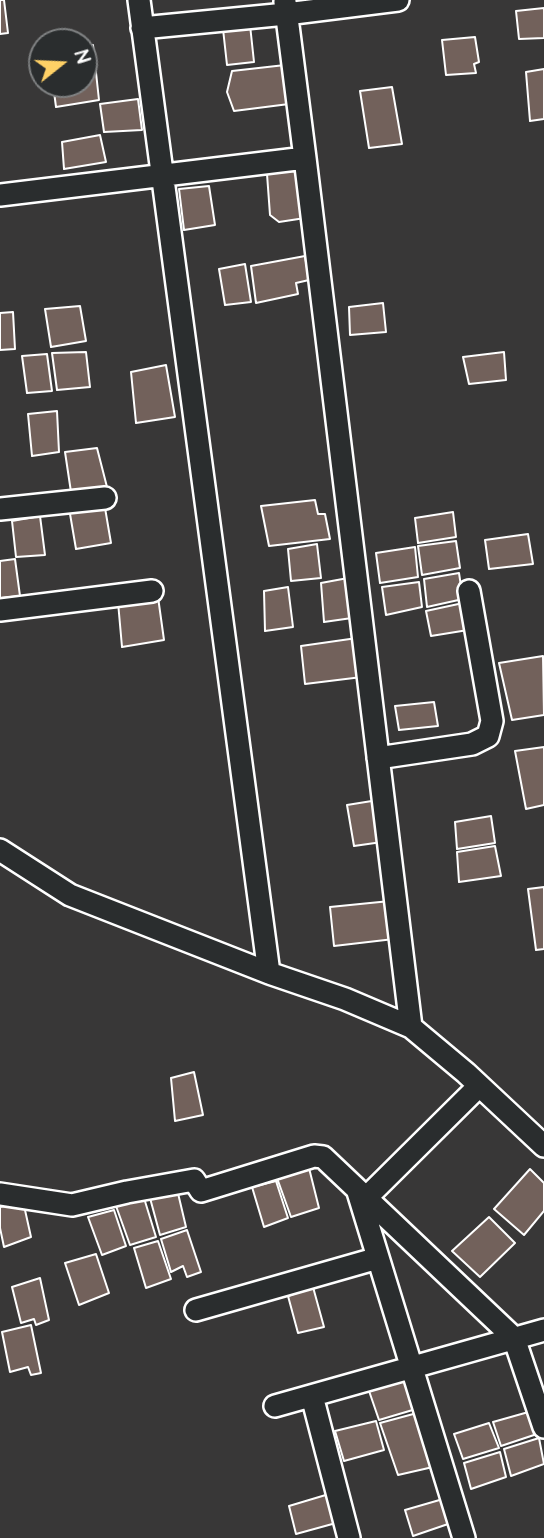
<!DOCTYPE html>
<style>
body{margin:0}
#map{position:relative;width:544px;height:1538px;overflow:hidden;background:#383737;font-family:"Architects Daughter",sans-serif}
canvas{display:block}
.north{position:absolute;left:28px;top:28px;width:70px;height:70px;box-sizing:border-box;background:#2a2d2e;border:2px solid #7f8182;border-radius:50%;rotate:72deg;font-size:19px;font-weight:700;line-height:28px;text-align:center;color:#fff}
.north::after{content:'';display:block;margin:auto;width:24px;height:32px;background:#ffd166;clip-path:polygon(50% 0,100% 100%,50% 72%,0 100%)}
</style>
<div id="map">
<canvas width="544" height="1538"></canvas>
<div class="north">N</div>
</div>
<script>
const ctx = document.querySelector('canvas').getContext('2d');
ctx.lineJoin = 'round';
function fill(path, color) { ctx.fillStyle = color; ctx.fill(path, 'evenodd'); }
function stroke(path, color, width, dash) { ctx.strokeStyle = color; ctx.lineWidth = width; ctx.lineCap = dash ? 'butt' : 'round'; ctx.setLineDash(dash || []); ctx.stroke(path); }
const building = new Path2D(`
 M0,0h4l4,33 -8,1z
 M544,8v30l-25,1 -3,-28z
 M250,25l4,37 -27,3 -4,-36z
 M475,37l4,25 -5,2 2,9 -30,2 -4,-35z
 M93,45l6,55 -43,7 -3,-23h31v-38z
 M285,65l4,39 -55,7 -7,-19 5,-21z
 M544,69v50l-14,2 -4,-49z
 M392,87l10,57 -33,4 -9,-57z
 M138,99l4,31 -38,2 -4,-28z
 M100,135l6,27 -42,7 -2,-27z
 M298,169l7,49 -26,4 -9,-7 -3,-41z
 M209,186l6,39 -31,5 -5,-41z
 M305,256l4,24 -13,3 2,11 -42,9 -5,-37z
 M245,264l6,38 -26,3 -6,-36z
 M383,303l3,29 -36,3 -1,-28z
 M80,306l6,35 -35,6 -6,-38z
 M13,312l2,37 -15,1v-37z
 M86,352l4,35 -33,3 -5,-37z
 M504,352l2,28 -37,4 -6,-27z
 M47,354l5,37 -25,2 -5,-37z
 M166,365l9,52 -39,6 -5,-51z
 M57,411l2,41 -27,4 -4,-42z
 M97,448l10,39 -36,5 -6,-40z
 M315,500l3,14h7l5,25 -61,7 -8,-40z
 M104,502l7,41 -35,6 -7,-41z
 M453,512l3,25 -38,6 -3,-25z
 M40,516l5,39 -29,2 -4,-36z
 M528,534l5,30 -44,5 -4,-29z
 M456,541l4,27 -38,7 -4,-29z
 M317,544l4,34 -30,3 -3,-32z
 M415,547l3,30 -38,6 -4,-30z
 M15,559l5,37 -20,2v-37z
 M459,573l4,26 -36,8 -3,-28z
 M348,578l4,40 -28,4 -3,-39z
 M419,582l3,25 -36,8 -4,-28z
 M288,587l5,40 -28,4 -1,-40z
 M158,597l6,43 -42,7 -4,-45z
 M463,603l5,27 -37,6 -5,-25z
 M357,638l5,39 -57,7 -4,-38z
 M543,656l1,59 -32,5 -13,-57z
 M434,702l4,24 -39,4 -4,-24z
 M544,747v58l-18,4 -11,-58z
 M378,800l4,42 -28,4 -7,-41z
 M491,816l4,27 -38,6 -2,-27z
 M495,846l6,30 -42,6 -2,-30z
 M544,887v62l-8,1 -8,-61z
 M390,901l4,38 -60,7 -4,-39z
 M194,1072l9,43 -28,6 -4,-43z
 M309,1168l10,40 -28,9 -14,-39z
 M530,1169l14,14v28l-20,24 -30,-26z
 M276,1181l12,37 -24,9 -12,-40z
 M177,1189l9,38 -26,8 -10,-37z
 M144,1198l12,39 -26,8 -14,-39z
 M23,1201l8,36 -27,10 -4,-19v-21z
 M114,1210l12,36 -24,9 -14,-38z
 M489,1217l26,26 -35,34 -28,-26z
 M187,1230l14,42 -14,5 -4,-11 -12,6 -10,-33z
 M158,1241l13,38 -25,9 -12,-40z
 M96,1254l13,39 -30,12 -14,-42z
 M40,1278l9,42 -13,5 -2,-6 -13,4 -9,-36z
 M313,1287l11,40 -26,6 -10,-37z
 M31,1325l10,48 -10,2 -3,-8 -18,5 -8,-40z
 M406,1378l10,31 -37,11 -11,-32z
 M532,1411l5,23 -36,12 -8,-24z
 M417,1413l16,54 -35,8 -18,-52z
 M376,1421l8,29 -40,11 -9,-30z
 M489,1423l10,25 -36,11 -9,-25z
 M539,1438l5,26 -33,12 -7,-27z
 M500,1452l6,25 -35,12 -7,-26z
 M329,1494l7,29 -40,11 -7,-28z
 M443,1499l8,24 -38,13 -8,-26z`);
const minor = new Path2D(`
 M139,0l130,973
 M285,2l20,156
 M142,28l144,-14 112,-14
 M0,195l305,-37 106,869
 M0,509l105,-11
 M0,610l152,-19
 M378,758l94,-14 16,-8 4,-15 -23,-130
 M0,850l70,45 199,78 76,26 66,28 55,46 78,73
 M358,1192l106,346
 M0,1194l72,11 55,-13 67,-12 7,11 113,-35 9,1 191,181 30,89
 M366,1198l113,-112
 M196,1310l182,-52
 M312,1396l37,142
 M275,1406l269,-76`);
fill(building, '#72615b');
stroke(building, '#fff', 2);
stroke(minor, '#fff', 26);
stroke(minor, '#2a2d2e', 21);
</script>
